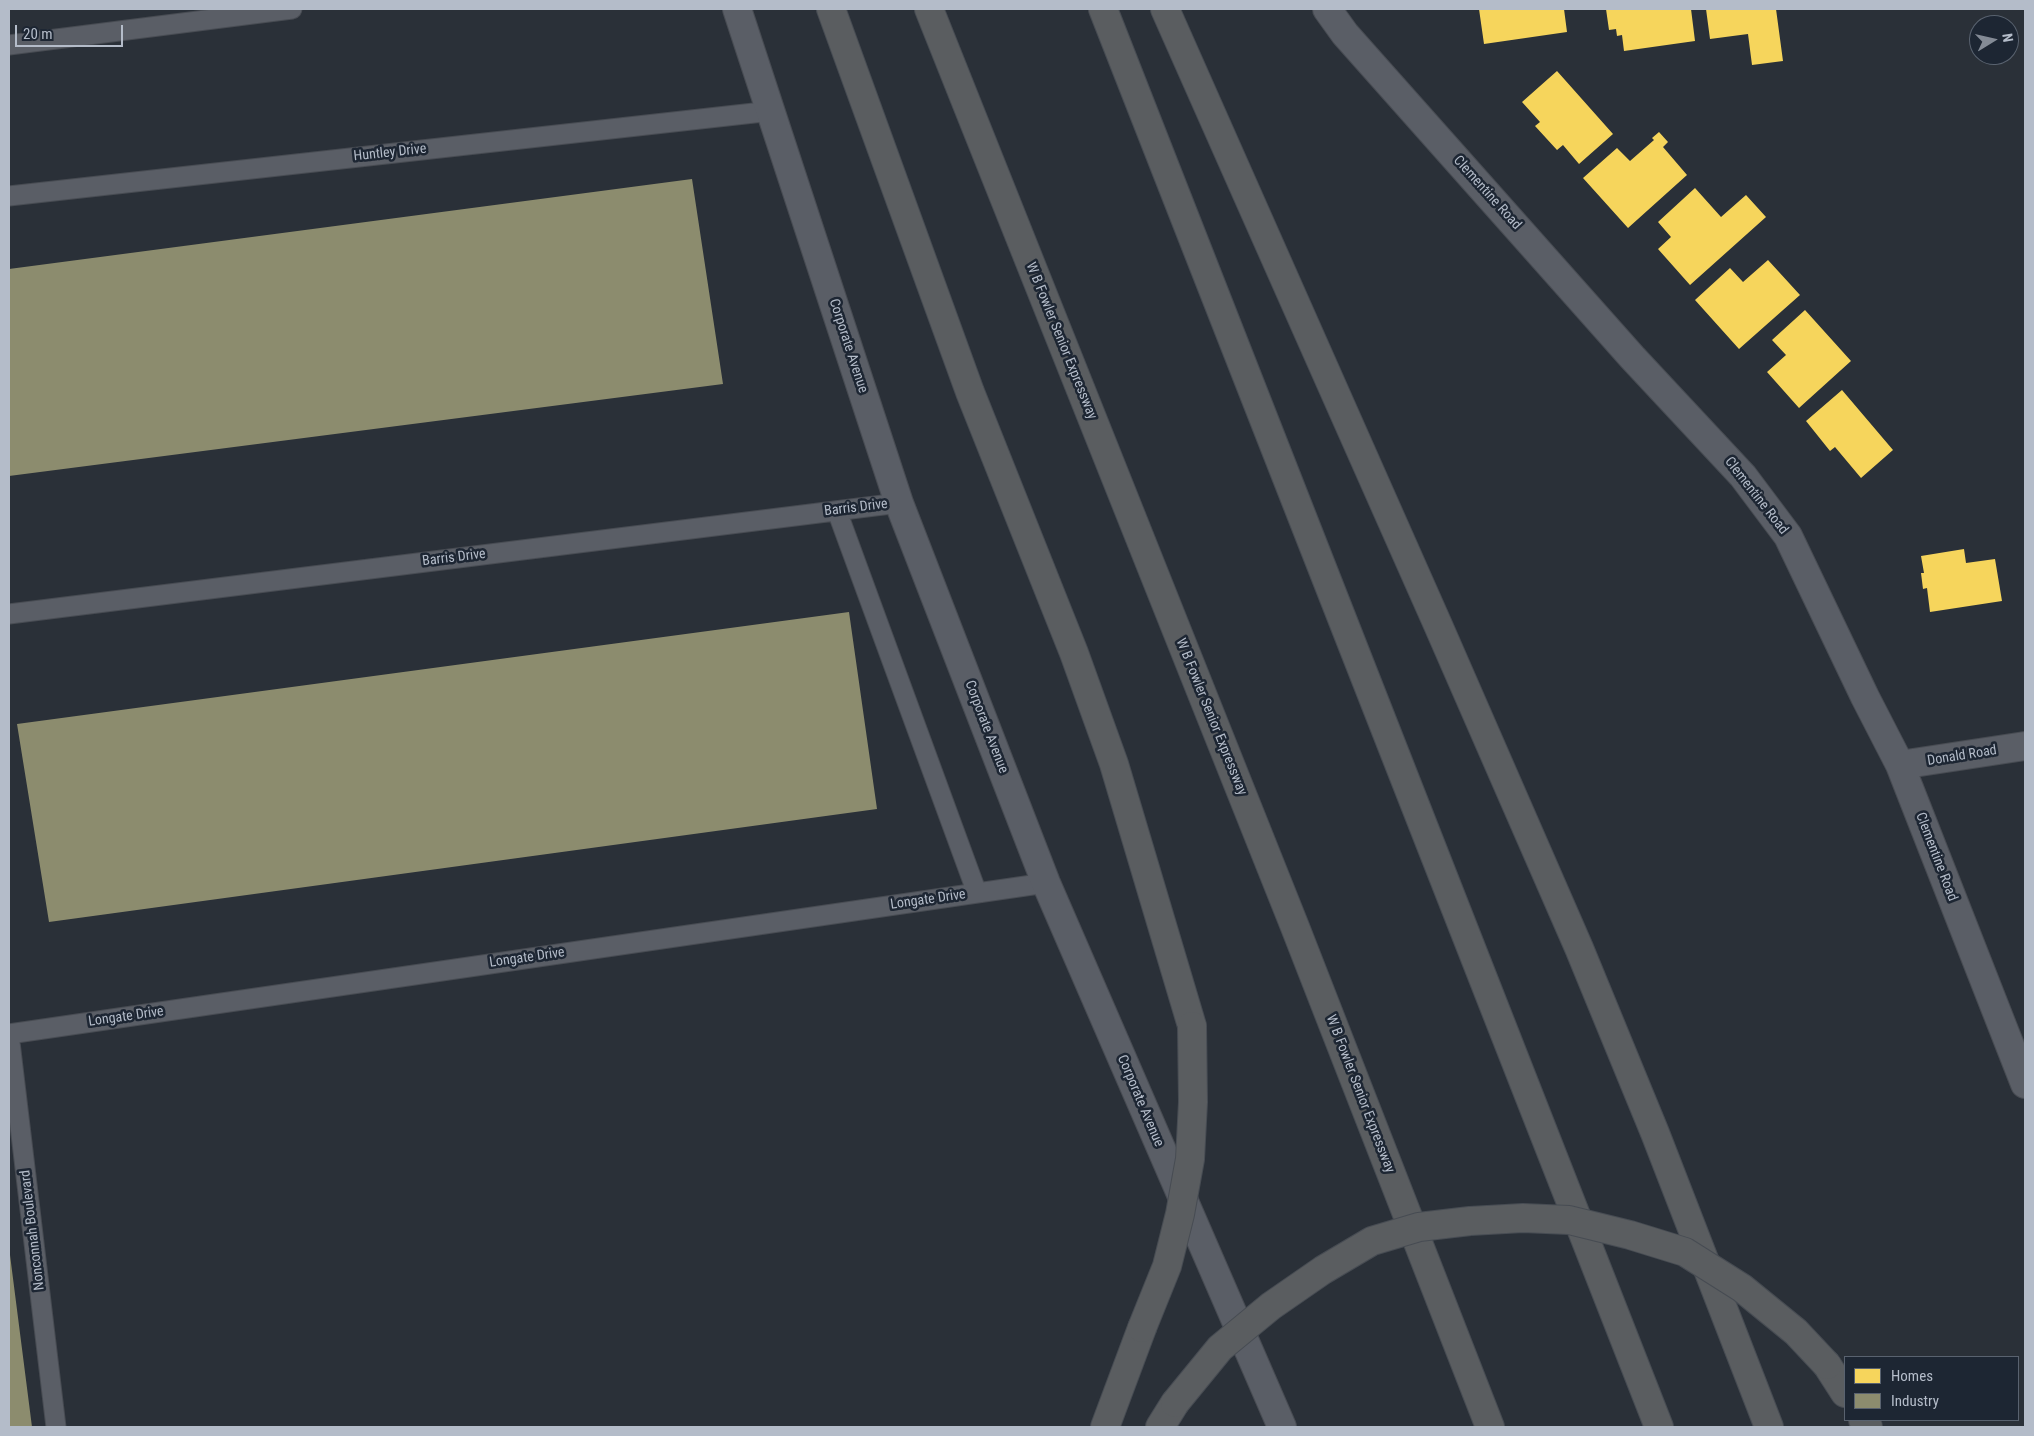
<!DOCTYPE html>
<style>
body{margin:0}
#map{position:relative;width:2034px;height:1436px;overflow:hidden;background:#2a3038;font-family:"Roboto Condensed",sans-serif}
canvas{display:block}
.frame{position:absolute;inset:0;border:10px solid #b4bcc9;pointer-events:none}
.legend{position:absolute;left:1844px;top:1356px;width:175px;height:65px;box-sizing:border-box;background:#1d2633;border:1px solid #59626f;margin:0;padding:6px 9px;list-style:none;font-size:15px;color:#b4bcc9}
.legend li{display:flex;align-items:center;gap:10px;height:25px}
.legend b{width:25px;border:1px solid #59626f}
.north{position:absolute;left:1969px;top:15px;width:50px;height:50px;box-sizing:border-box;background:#1d2633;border:1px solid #59626f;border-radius:50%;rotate:81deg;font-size:14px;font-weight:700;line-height:20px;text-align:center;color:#b4bcc9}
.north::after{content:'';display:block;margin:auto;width:18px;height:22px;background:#848b96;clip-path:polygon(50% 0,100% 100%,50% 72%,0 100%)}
.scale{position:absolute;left:15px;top:25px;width:108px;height:22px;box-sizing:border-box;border:2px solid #b4bcc9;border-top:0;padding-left:6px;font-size:15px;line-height:18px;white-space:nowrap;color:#b4bcc9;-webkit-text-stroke:4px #1d2633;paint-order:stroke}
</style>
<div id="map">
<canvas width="2034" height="1436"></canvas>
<div class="frame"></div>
<ul class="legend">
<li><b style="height:14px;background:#f6d55c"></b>Homes</li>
<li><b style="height:14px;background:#8c8c6e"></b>Industry</li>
</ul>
<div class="north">N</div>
<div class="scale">20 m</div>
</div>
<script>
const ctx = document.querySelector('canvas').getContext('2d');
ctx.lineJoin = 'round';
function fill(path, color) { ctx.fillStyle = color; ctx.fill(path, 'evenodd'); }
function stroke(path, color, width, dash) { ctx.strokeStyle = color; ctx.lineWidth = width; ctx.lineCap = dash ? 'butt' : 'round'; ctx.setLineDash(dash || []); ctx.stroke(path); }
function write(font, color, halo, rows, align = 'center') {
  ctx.font = font + ' "Roboto Condensed",sans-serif'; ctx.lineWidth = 5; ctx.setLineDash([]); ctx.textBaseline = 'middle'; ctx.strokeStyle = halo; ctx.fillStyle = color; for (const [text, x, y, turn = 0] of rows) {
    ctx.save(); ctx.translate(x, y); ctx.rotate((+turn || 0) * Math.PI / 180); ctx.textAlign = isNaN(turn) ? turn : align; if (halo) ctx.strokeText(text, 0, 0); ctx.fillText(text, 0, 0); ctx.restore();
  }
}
const homes = new Path2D(`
 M1479,9h85l3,23 -83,12z
 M1606,9h85l4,32 -71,10 -2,-16 -5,1 -1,-7 -7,1z
 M1706,9h70l7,52 -31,4 -4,-31 -38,5z
 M1557,71l56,63 -34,30 -16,-19 -6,5 -22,-24 5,-4 -18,-20z
 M1659,132l9,10 -5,5 24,28 -59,53 -45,-50 34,-30 13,13 24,-21 -2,-2z
 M1695,188l26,29 25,-22 20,22 -76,68 -32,-36 13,-12 -13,-15z
 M1768,260l32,35 -61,54 -44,-49 35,-32 13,14z
 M1805,310l46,51 -52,47 -32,-36 19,-17 -14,-15z
 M1842,390l51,60 -32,28 -26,-31 -5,4 -24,-30z
 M1964,549l2,14 29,-4 7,42 -72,11 -3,-24 -4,1 -2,-16h3l-3,-17z`);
const industry = new Path2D(`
 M692,179l31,205 -714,92v-207z
 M849,612l28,197 -828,113 -32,-198z
 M9,1255h1l22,172h-23z`);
const service = new Path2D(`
 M9,45l283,-36
 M9,196l763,-85
 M837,511l140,382
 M9,614l890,-111
 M9,1034l1037,-151
 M9,1034l47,393`);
const minor = new Path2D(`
 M1327,9l18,25 287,323 111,119 45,60 77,161 35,68 125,319
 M1900,765l125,-19`);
const tertiary = new Path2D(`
 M737,9l162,494 147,380 236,544`);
const motorway = new Path2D(`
 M831,9l139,383 104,261 40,111 78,262
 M929,9l366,918 195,500
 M1103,9l556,1418
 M1165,9l273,616 141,323 76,185 114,294
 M1827,1365l18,28
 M1863,1420l5,7
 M1105,1427l37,-99
 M1160,1427l15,-24`);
const motorwayBridge = new Path2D(`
 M1142,1328l25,-62 13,-52 10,-55 3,-57 -1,-76
 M1175,1403l45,-55 51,-42 52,-36 49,-29 47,-14 51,-6 53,-3 46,2 61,15 55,17 57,36 54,44 31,33`);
const streetNames = [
 ["Huntley Drive",390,153,-6],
 ["Clementine Road",1487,193,48],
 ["W B Fowler Senior Expressway",1061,341,68],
 ["Corporate Avenue",848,346,72],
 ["Clementine Road",1756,496,52],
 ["Barris Drive",856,508,-7],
 ["Barris Drive",454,558,-7],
 ["W B Fowler Senior Expressway",1211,717,68],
 ["Corporate Avenue",986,727,69],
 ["Donald Road",1962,756,-9],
 ["Clementine Road",1936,857,69],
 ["Longate Drive",928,900,-8],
 ["Longate Drive",527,958,-8],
 ["Longate Drive",126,1017,-8],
 ["W B Fowler Senior Expressway",1360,1094,69],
 ["Corporate Avenue",1140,1101,67],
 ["Nonconnah Boulevard",33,1230,-97]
];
fill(homes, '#f6d55c');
fill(industry, '#8c8c6e');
stroke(service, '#484c53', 21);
stroke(minor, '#484c53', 30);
stroke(tertiary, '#484c53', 30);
stroke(motorway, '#474c53', 30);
stroke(service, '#5a5e66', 19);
stroke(minor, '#5a5e66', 28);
stroke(tertiary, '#5a5e66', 28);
stroke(motorway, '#5a5d60', 28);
stroke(motorwayBridge, '#474c53', 30, []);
stroke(motorwayBridge, '#5a5d60', 28);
write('14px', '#b4bcc9', '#1d2633', streetNames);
</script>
